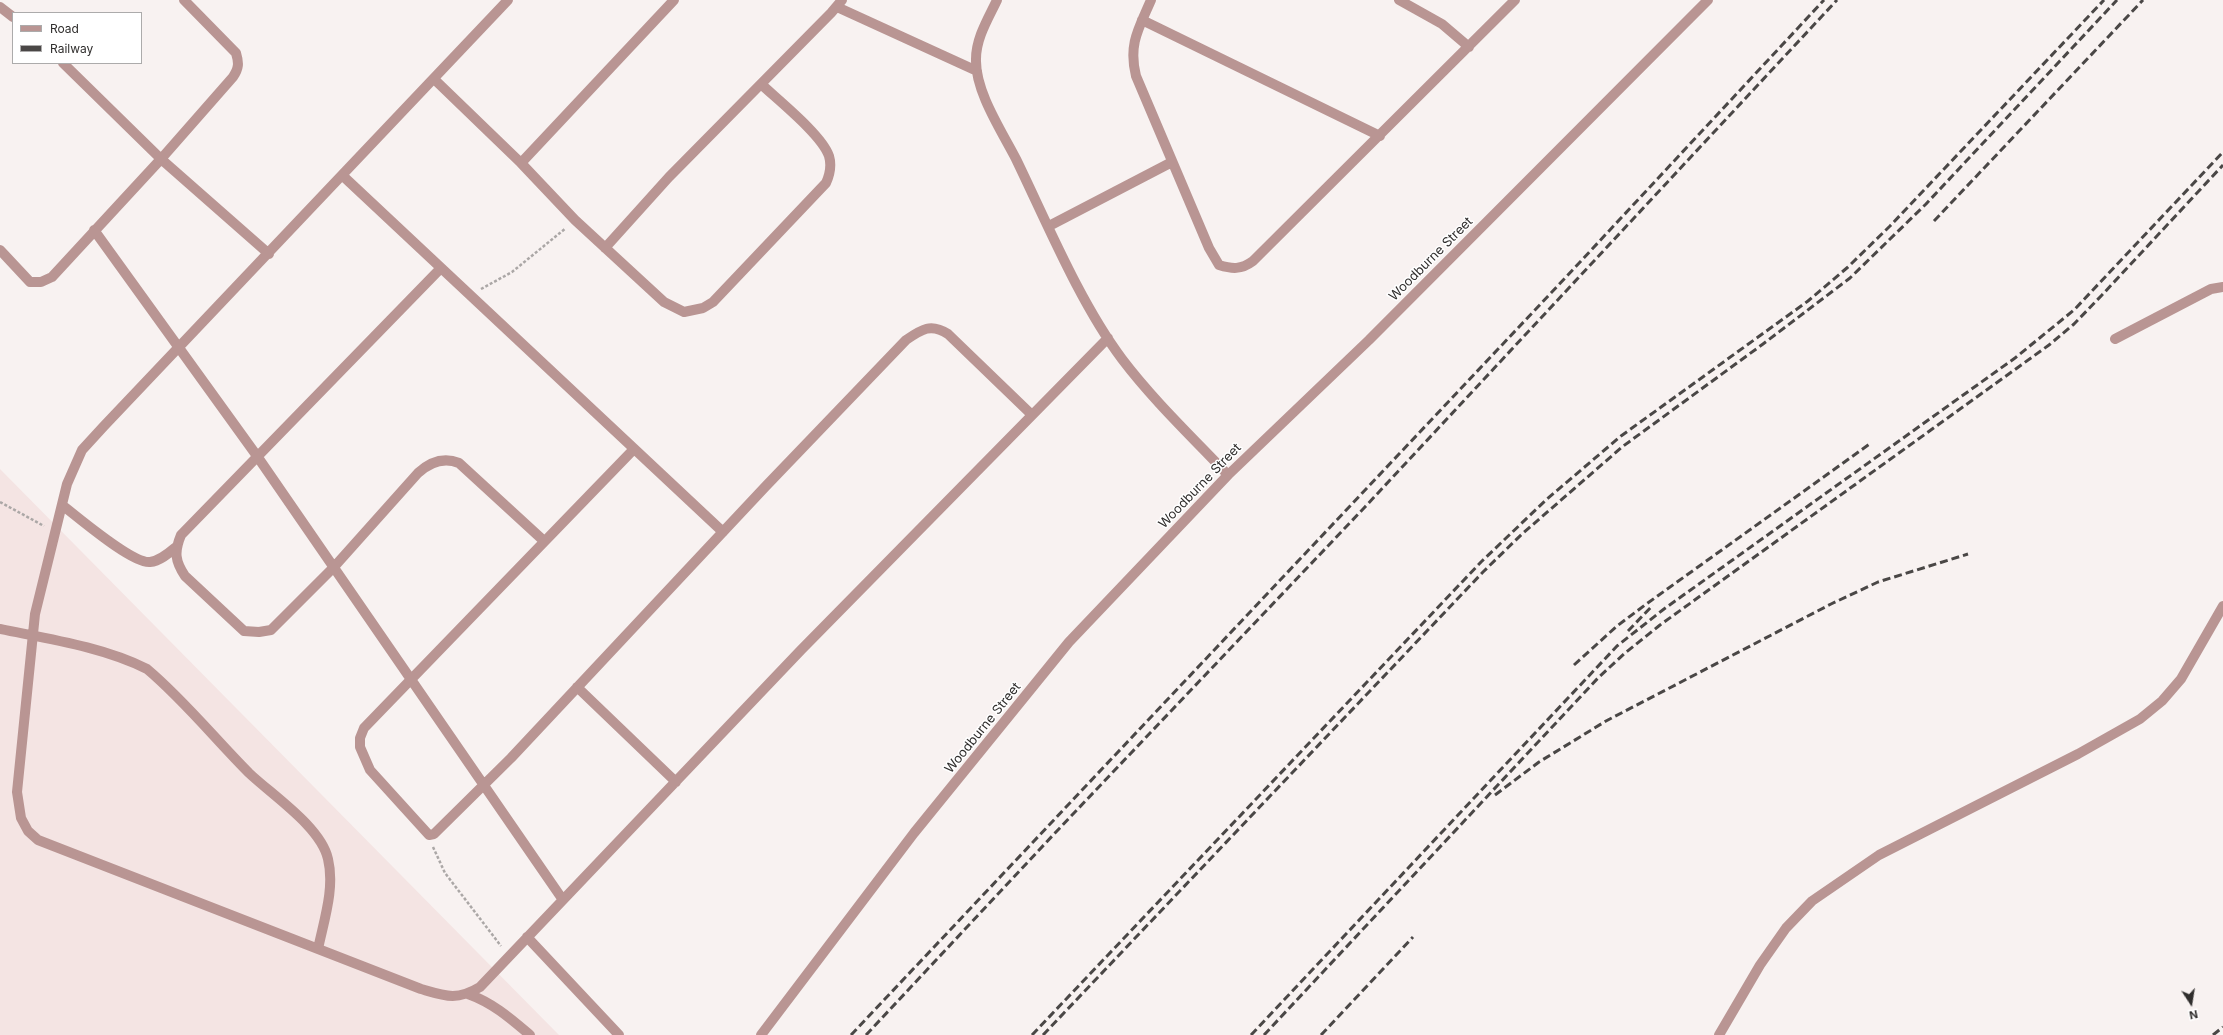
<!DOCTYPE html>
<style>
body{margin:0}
#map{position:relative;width:2223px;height:1035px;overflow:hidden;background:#f8f2f1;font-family:Inter,sans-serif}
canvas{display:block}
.legend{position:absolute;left:12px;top:12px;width:130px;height:52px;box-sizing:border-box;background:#fff;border:1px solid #acabab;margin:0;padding:5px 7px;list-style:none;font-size:12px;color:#302e2d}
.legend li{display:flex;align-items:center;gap:8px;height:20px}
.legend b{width:20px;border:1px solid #acabab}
.north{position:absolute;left:2171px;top:983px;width:40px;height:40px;-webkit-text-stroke:3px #fff;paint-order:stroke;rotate:168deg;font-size:11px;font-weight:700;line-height:16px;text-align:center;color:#302e2d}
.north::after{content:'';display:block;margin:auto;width:14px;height:18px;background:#302e2d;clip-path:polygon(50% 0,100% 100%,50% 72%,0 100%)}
</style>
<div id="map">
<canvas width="2223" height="1035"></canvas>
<ul class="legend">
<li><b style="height:5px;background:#b99593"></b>Road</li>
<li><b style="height:5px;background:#4a4746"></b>Railway</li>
</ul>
<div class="north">N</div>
</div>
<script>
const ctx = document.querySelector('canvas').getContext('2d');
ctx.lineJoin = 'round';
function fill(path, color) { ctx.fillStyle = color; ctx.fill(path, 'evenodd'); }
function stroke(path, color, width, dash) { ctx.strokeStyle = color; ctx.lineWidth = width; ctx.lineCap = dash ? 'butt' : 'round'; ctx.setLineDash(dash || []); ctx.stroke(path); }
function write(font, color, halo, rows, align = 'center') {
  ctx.font = font + ' Inter,sans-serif'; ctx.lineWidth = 3; ctx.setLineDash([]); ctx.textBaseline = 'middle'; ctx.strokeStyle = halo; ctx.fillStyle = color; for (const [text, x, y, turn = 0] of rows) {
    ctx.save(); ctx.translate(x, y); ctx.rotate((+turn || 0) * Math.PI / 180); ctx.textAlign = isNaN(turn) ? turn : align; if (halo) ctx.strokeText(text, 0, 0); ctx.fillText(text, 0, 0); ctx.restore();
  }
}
const built = new Path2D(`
 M0,469l559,566h-559z`);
const path = new Path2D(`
 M481,289l31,-17 54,-44
 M0,502l44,24
 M433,847l12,26 56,73`);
const minor = new Path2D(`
 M508,0l-404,426 -22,24 -15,34 -32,130 -18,178 4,26 7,13 10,9 383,149c24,7 36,12 59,-2l321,-337 307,-312
 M997,0c-9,19 -21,38 -21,59 -1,32 25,71 40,100 31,64 64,144 106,200 31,41 71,79 106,116
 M1151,0c-12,28 -23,44 -15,76l73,172 10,17c13,4 22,5 34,-4l262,-261
 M1399,0l43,24 27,23
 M0,7l13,10
 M837,7l140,64
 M1142,20l238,116
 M63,63l98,96 108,95
 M434,79l87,84 54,57 89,82 20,10 19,-4 10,-6 113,-119c4,-9 6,-17 3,-27 -7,-21 -51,-56 -68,-72
 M521,163l153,-163
 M343,176l380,356
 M1049,226l123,-64
 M94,230l163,226 306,444
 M605,248l64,-71 162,-164 11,-13
 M0,250l30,32h11l11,-5 109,-118 72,-82c6,-9 6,-14 3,-24l-52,-53
 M441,268l-260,267c-7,17 -6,26 4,41l59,55 15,1 12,-2 63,-63 84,-94c12,-11 26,-16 41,-10l85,78
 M2115,339l96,-50 12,-2
 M634,449l-270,279 -4,10v9l10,23 59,65 5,-1 77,-76 254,-271 141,-147c16,-11 25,-17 42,-6l84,81
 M62,505c16,12 70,59 88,57 10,-1 19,-9 26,-15
 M0,629c49,10 103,18 147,40 37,31 68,70 102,104 23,22 72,54 79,86 7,29 -4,61 -10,90
 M577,687l99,95
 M527,937l92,98
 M468,994c25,9 42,24 62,41
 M761,1035l153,-202 155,-191 159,-167 141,-135 339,-340
 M1719,1035l41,-70 26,-37 26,-27 67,-46 199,-101 62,-35 22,-18 19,-22 42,-73`);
const rail = new Path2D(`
 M1934,221l209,-221
 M1628,631l25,-26
 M1574,665l43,-39 28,-21 226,-162
 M1495,795l44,-33 67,-41 225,-117 47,-22 90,-28
 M851,1035l716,-759 257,-276
 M866,1035l189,-202 309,-325 473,-508
 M1032,1035l449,-473 66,-63 74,-63 187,-135 40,-34 42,-41 214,-226
 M1043,1035l440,-463 39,-38 100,-87 141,-103 87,-66 76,-74 191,-204
 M1251,1035l366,-389 47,-37 351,-251 59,-48 149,-158
 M1264,1035l334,-357 27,-25 35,-28 389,-280 25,-21 28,-29 121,-130
 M1321,1035l92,-98
 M2213,1035l10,-8`);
const streetNames = [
 ["Woodburne Street",1431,259,-45],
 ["Woodburne Street",1200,486,-46],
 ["Woodburne Street",983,728,-51]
];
fill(built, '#f4e4e3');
stroke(path, '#aba7a6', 2.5, [3, 2]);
stroke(minor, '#b99593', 10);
stroke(rail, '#4a4746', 3, [8, 4]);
write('13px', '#302e2d', '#fff', streetNames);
</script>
